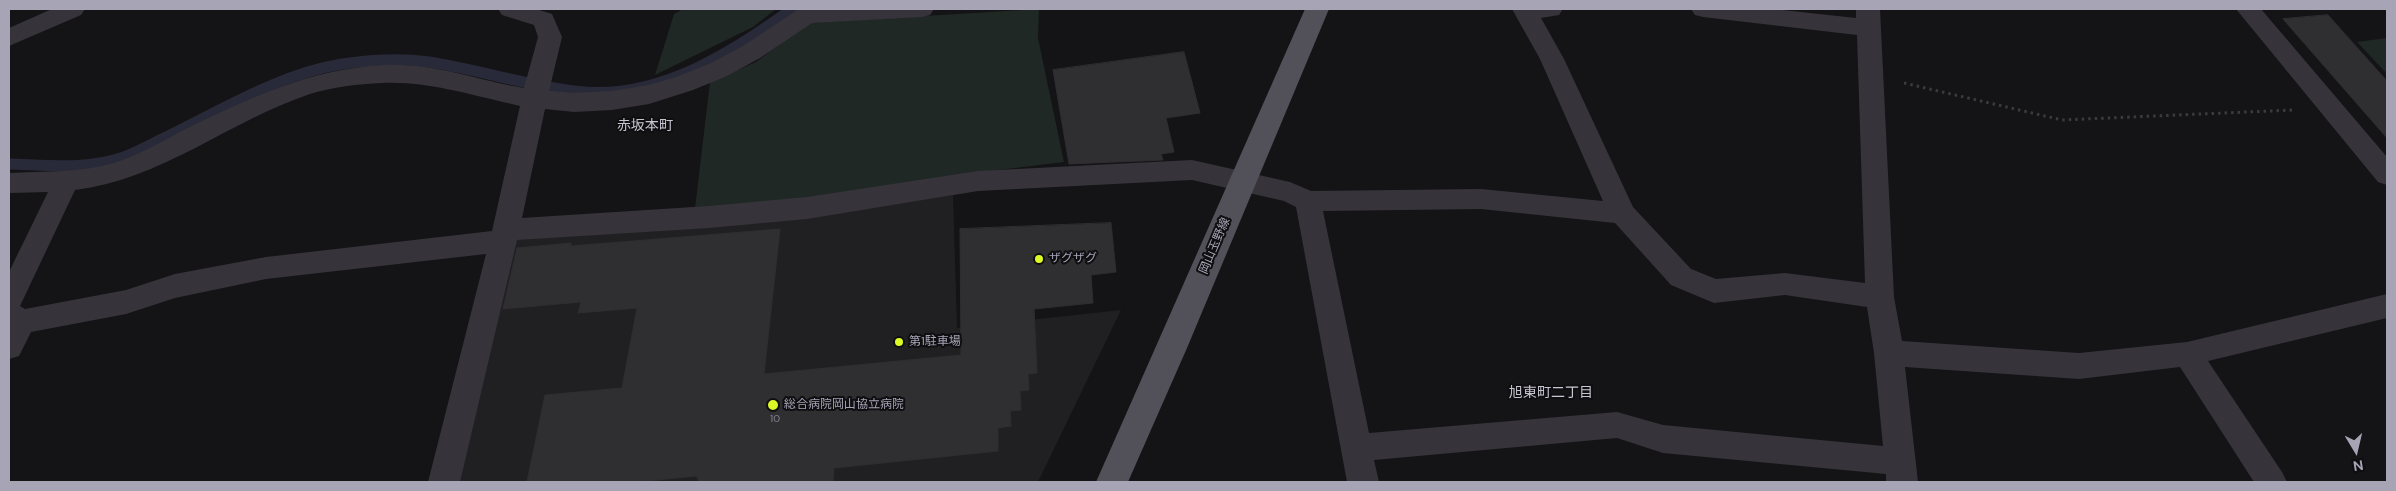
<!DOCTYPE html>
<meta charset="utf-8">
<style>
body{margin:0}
#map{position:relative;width:2396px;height:491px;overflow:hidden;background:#141315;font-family:"DM Sans",sans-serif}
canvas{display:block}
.frame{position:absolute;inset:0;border:10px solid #a7a4b6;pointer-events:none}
.north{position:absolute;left:2331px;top:426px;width:50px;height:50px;-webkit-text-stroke:4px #0f0e10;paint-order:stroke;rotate:171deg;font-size:14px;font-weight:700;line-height:20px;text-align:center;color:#a7a4b6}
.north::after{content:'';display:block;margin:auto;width:18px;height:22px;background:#a7a4b6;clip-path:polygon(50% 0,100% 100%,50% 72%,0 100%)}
</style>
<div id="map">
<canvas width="2396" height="491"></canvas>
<div class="frame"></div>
<div class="north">N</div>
</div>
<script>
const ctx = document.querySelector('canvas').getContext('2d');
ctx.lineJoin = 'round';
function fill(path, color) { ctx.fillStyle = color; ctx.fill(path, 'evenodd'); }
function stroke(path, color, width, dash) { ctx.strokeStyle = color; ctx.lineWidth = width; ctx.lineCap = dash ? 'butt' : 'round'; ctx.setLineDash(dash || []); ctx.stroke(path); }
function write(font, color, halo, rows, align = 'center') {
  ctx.font = font + ' "DM Sans","Noto Sans JP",sans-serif'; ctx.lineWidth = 4; ctx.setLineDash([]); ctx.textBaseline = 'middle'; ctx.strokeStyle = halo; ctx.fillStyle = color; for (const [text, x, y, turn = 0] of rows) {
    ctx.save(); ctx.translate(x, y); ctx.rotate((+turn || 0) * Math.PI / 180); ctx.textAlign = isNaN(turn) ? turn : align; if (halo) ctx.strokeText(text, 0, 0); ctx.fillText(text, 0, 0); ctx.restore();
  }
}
const built = new Path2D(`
 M953,195l4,133 164,-18 -83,172h-587l62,-242 289,-21z`);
const green = new Path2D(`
 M683,9h93l-23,18 -98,48 19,-61z
 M1039,9l-1,29 26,124 -123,15 -154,25 -92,6 15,-126 46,-20 52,-39z
 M2387,38v36l-30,-32z`);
const stream = new Path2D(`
 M9,164c38,1 78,6 115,-7 13,-5 26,-12 38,-18 56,-27 117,-65 180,-75 26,-4 60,-6 87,-2 52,8 102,25 155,30 77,6 149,-40 208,-83`);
const building = new Path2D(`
 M2328,15l59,66v57l-104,-119z
 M1184,52l16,61 -34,5 8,34 -13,2 2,6 -94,4 -16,-94z
 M1111,223l5,49 -25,3 2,28 -59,6 3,64 -9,1 1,16 -9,1 1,19 -11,1 1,15 -13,2v23l-164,17 -1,14h-134l-2,-6 -61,6h-109l18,-87 77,-7 15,-80 -59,5 3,-11 -78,7 14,-61 54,-5v3l209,-17 -16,145 197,-19 -1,-126z`);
const path = new Path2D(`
 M1904,83l158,37 231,-10`);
const minor = new Path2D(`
 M52,9h33l-4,6 -72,31v-18z
 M498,9h38l16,5 10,23 -13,54 25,2 38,-2 37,-6 27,-8 33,-13 34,-18 56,-37h135l-4,6 -8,2 -110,6 -52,35 -33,18 -34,14 -44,14 -37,6 -38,2 -29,-3 -23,109 187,-12 98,-9 171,-26 214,-11 98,22 21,9 170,-2 122,12 -63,-142 -28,-50h51l-4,6 -18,3 23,41 69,148 58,62 25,10 69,-6 80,10 -8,-248 -154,-18 -8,-2 -4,-6h82l83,9v-9h24l14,288 8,44 177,12 108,-11 200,-48v24l-179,43 74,111 5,10h-33l-74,-115 -101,12 -174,-12 13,115h-32v-8l-223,-21 -46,-15 -243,22 5,22h-32l-51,-275 -12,-6 -92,-21 -214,11 -171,28 -98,9 -192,12 -57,242h-32l58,-228 -220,25 -91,19 -49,16 -95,18 -12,24 -10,3v-87l39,-80 -39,1v-20c35,-2 71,0 105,-10 25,-8 49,-22 72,-34 63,-31 125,-60 197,-64 49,-3 94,15 141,23l14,-51 -4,-12 -32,-10zM382,83c47,-2 92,13 138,23l-28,125 -226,26 -91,17 -49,16 -101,19 -5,-3 55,-116c86,-10 154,-69 235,-96 23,-7 48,-10 72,-11zM1481,209l134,14 56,62 43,18 71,-8 82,12 7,46 9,93 -220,-21 -46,-13 -248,21 -46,-222z
 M2236,9h25l126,148v28l-9,-3z`);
const primary = new Path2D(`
 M1305,9h24l-142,339 -59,134h-32z`);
const markers = [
 [1039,259,5,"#dcfa26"],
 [899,342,5,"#dcfa26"],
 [773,405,6,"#dcfa26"]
];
const numberNames = [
 ["10",775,419]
];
const streetNames = [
 ["岡山玉野線",1215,246,-67]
];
const poiNames = [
 ["ザグザグ",1049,259],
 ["第1駐車場",909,342],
 ["総合病院岡山協立病院",784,405]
];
const neighbourhoodNames = [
 ["赤坂本町",645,126],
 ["旭東町二丁目",1551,393]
];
fill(built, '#201f22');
fill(green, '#1f2824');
stroke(stream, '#292a39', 11);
fill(building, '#2f2e31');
stroke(building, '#2f2d31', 1);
stroke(path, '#3b3a41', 3, [2.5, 4]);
fill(minor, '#36343a');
fill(primary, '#525059');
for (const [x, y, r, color] of markers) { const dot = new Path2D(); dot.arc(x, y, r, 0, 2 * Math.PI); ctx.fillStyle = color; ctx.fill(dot); stroke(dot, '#0f0e10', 2); }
write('10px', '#898695', null, numberNames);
write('12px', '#a7a4b6', '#0f0e10', streetNames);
write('12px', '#a7a4b6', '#0f0e10', poiNames, 'left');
write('14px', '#c8c5d2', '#0f0e10', neighbourhoodNames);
</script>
